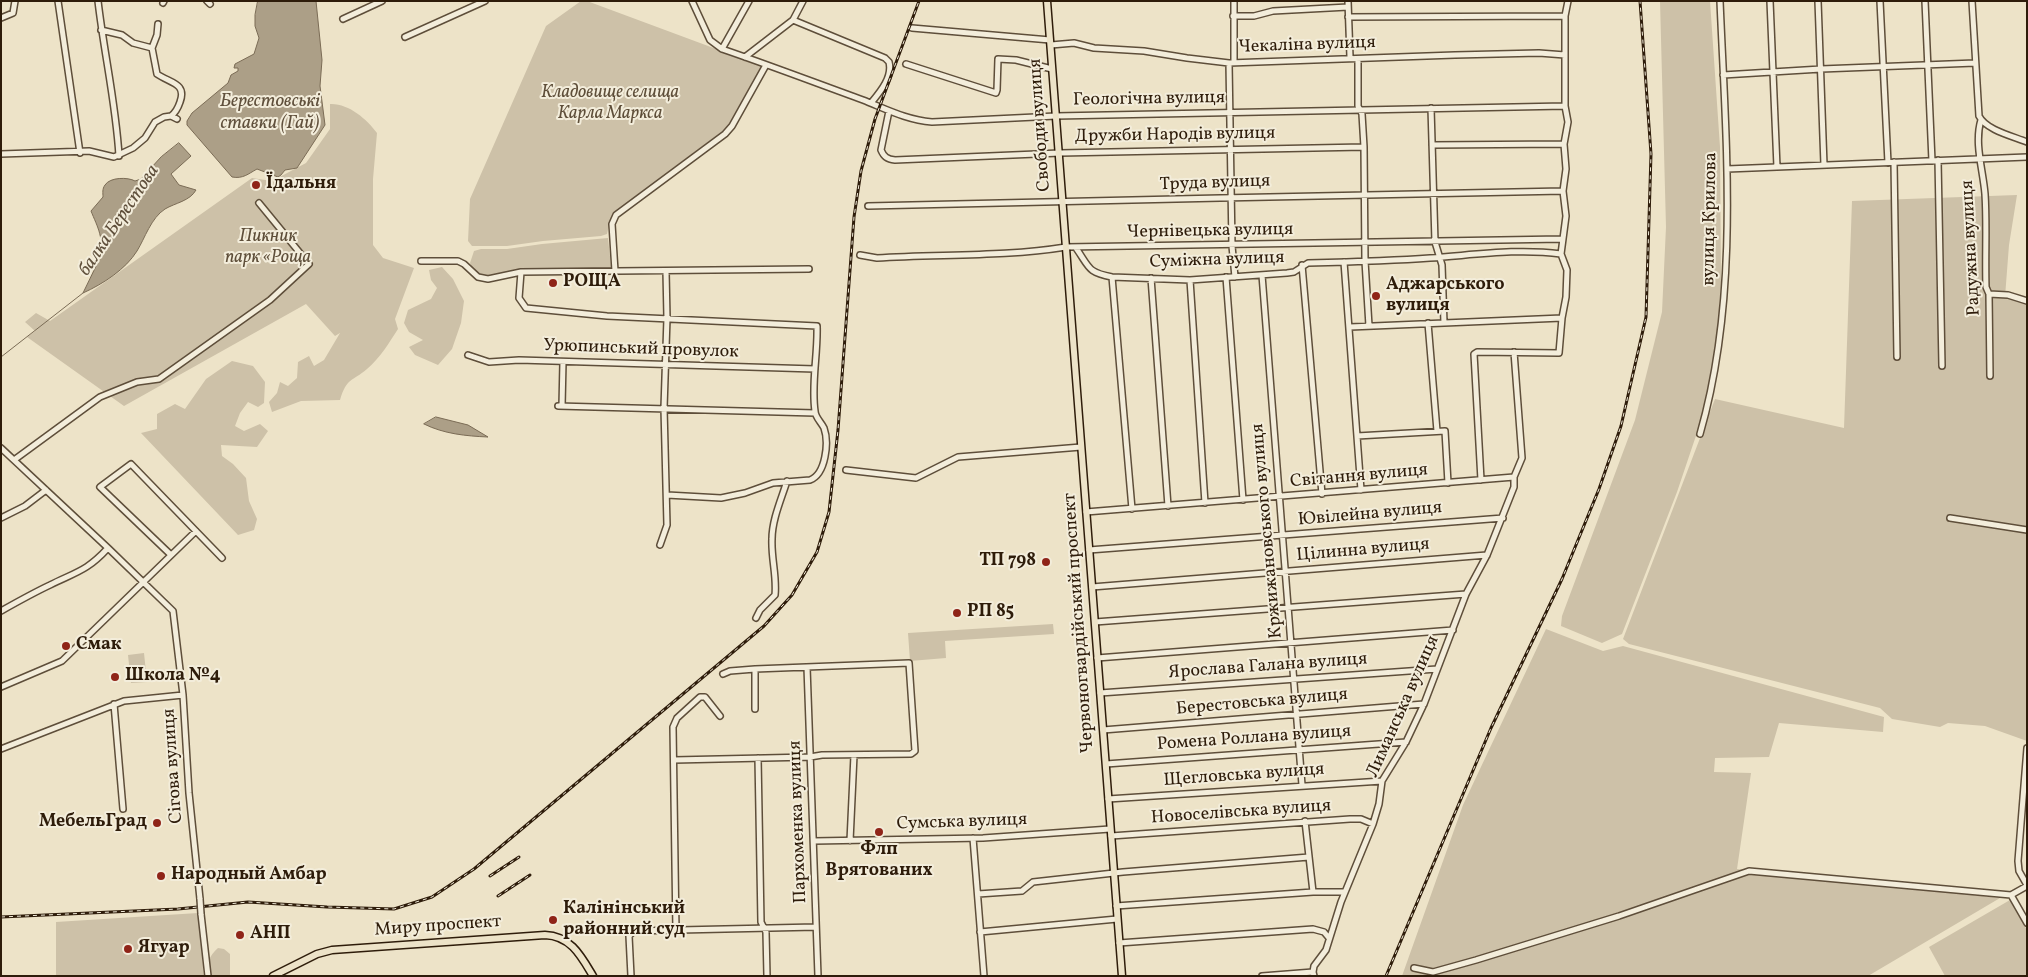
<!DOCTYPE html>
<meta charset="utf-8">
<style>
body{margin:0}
#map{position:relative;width:2028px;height:977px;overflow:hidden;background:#ede3c8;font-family:Vollkorn,serif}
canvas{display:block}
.frame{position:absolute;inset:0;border:2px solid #2e1c0a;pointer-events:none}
</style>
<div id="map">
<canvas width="2028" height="977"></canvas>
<div class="frame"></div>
</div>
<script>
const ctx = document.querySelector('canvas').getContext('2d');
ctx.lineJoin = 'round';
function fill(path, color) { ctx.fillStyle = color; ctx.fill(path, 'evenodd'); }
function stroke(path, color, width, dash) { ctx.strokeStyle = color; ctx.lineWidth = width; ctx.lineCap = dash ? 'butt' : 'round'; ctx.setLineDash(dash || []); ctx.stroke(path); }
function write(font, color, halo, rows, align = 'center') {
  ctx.font = font + ' Vollkorn,serif'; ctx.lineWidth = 4; ctx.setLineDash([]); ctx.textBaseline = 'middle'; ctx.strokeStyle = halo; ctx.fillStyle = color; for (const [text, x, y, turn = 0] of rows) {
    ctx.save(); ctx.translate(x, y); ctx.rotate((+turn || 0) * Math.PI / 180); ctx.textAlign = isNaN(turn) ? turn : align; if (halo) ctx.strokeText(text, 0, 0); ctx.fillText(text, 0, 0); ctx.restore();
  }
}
const green = new Path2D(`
 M581,1h6l175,65 -34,61 -114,86 -4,8 -3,13 -6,2 -58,5 -36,5h-35l-4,-5 2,-42 76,-173z
 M1660,1h50l10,146 1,135 -4,61 -13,69 -27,80 -55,142 -20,9 -41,-17 1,-10 73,-196 27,-108 4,-85z
 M330,104c18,-1 37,15 47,29l-4,46v66l10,13 31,10 -19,51 3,10c-9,14 -18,29 -31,40 -15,13 -20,8 -27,31l-39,1 -29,11 -3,-10 8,-9 3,-11 8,4 9,-8 1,-16 11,-6 5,10 10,-6 16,-27 -5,3 -29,-32 -182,102 -97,-69 8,-6 -10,-9 11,-9 14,8 202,-143 20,3 34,-18 24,-34z
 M2017,195l-8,50 -4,52 22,6v438l-42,-15 -37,-3 -8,4 -48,-8 -12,-11 -251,-64 -6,-5 92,-240 129,29 8,-227z
 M608,238l3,28 -1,3 -88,1 -33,6 -10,-2 -6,-4 -3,-7 4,-12 7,-2h26l35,-5z
 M442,267l11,12 11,22 -3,22 -9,26 -14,16 -23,-10 -6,-8 14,-7 -14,-8 -5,-9 4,-13 23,-11 6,-11 -6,-8 -2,-10z
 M232,361l21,5 12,16 -1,21 -6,4 -10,-5 -8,11 -5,13 9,5 16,-7 8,7 -11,16 -36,-2 1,11 11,8 13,14 3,23 8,18 -3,11 -16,5 -97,-102 16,-4v-15l18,-10 10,5 21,-30z
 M1053,624l1,10 -109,7 1,17 -36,3 -2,-28z
 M1546,629l57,22 20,-5 261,71 -1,15 -104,-9 -10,34 -54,1 -1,14 37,1 -14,96 263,29 -132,78h-466l61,-171z
 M144,653l3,29 -16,1 -3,-28z
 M2010,900l17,30v46h-82l-16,-29z
 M198,913l6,63h-148v-54z
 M218,948l6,1 6,5v22h-22c-2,-12 1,-20 10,-28z`);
const water = new Path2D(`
 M258,1h58l6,59 -2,26 5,39 -28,43 -12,2 -4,5 -3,2 -21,-8c-9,5 -14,10 -25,8l-45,-52v-4l5,-8 36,-30 3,-8 7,-4v-3h-4l1,-4 19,-10 5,-16 -4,-12v-11z
 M179,143l12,13 -20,18 8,11 17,5c-6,11 -21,13 -31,19 -14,9 -20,29 -28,42 -11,18 -34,33 -54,42l16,-33 -1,-2c8,-17 -1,-32 -7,-47l12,-14c0,-4 -1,-8 2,-12 5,-8 23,-8 30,-4l6,-2 20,-22z
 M436,417l32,8 20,12c-22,-1 -44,-3 -64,-13z`);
const stream = new Path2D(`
 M1,357l82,-64`);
const minor = new Path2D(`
 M58,1l22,152
 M98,1c6,52 18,103 21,155
 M207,1l3,3
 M692,1l18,39 12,9c47,16 94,34 141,51 23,9 44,20 69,22l124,-6 509,-10
 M1234,1v61
 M1348,1l2,56
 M1770,1l7,166
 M1818,1l6,164
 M1880,1l8,162
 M1925,1l7,160
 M1972,1l7,115c7,14 33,20 48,26
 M163,3l1,-2
 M1233,16h21l19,-5 75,-4
 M1348,17l217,-1
 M1,18l12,-5 2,-12
 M343,19l39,-18
 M793,20l92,38 4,4c4,15 -9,30 -18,41
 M912,28l138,12
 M101,30l21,5 11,8 19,5 5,-13 1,-11
 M405,37l80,-36
 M1051,45l23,-2 20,5 50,3 43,7 42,5 226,-8 84,-2 26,2
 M152,48l5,26c13,9 30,9 23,28 -2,6 -5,11 -9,14
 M722,49l27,-48
 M745,57l48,-37 10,-19
 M1358,59v47l4,8 2,33 1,114 4,65
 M1229,63l3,183 3,31
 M906,64l90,29 1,-3 1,-31 18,1 36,9
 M1723,75l98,-6 154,-6
 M1431,108l4,134 7,23 2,58
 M889,111l-8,39c3,7 6,9 14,10l165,-7 304,-6
 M1981,120c-7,23 2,50 4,74 2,31 0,62 1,93l3,7 1,82
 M1432,145l132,-1
 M1,154l88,-3 25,6 19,-9 12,-10 10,-16 9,-5 7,-1 6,3
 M1938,160l4,206
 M1894,162l3,195
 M1727,169l300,-12
 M868,206c232,-4 463,-12 695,-15
 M1076,248c14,20 11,24 36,29l78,3 97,-7 7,-1 14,-9c41,-1 82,-2 122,-5 44,-3 87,-10 131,-4
 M860,255l17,3c63,-4 127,-1 189,-11l496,-8
 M421,261h37l6,3 14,13 10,2 33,-7 288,-3
 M1344,262l17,228
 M1302,265l20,229
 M615,271l-3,-47 4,-9 109,-81 7,-8 34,-61
 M521,272l-2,26 7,10 81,8 210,10c1,28 -6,58 -2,85 0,6 6,11 9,17 5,14 2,46 -14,52l-37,3 -28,10 -24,5 -54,-3
 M1262,275l40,510
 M1112,277l20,232
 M1226,277l17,223
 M1151,278l17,228
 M1190,280l15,223
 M1989,294l19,1 19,6
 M1428,323l9,108
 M1350,327l212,-9
 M468,355l21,7 30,-2 296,9
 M558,406l257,7
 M562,406l1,-44
 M1700,434c40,-139 26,-289 20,-433
 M1357,436l88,-5 3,52
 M1,448l107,100 65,63 10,84 6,98 11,106
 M14,460l86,-63 37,-15 22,-3 111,-79 39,-36 -50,-61
 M846,470l70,8 42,-21 123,-10
 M1481,480l-7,-126 3,-2 82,1 3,-35 4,-21 1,-27 -6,-16 5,-38 -3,-25 3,-22 -2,-25 4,-22 -3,-16v-90l3,-15
 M1086,512l428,-35
 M1,518l24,-12 21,-16
 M1950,518l77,12
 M660,545l7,-20 -3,-117 3,-90 -1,-47
 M1089,550l414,-32
 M171,555l-71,-68 31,-23 91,94
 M1092,587l395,-32
 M1,611c16,-9 32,-18 49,-26 26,-13 37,-14 58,-37
 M756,618l4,-8 15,-15c2,-19 -4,-37 -3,-56 0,-19 9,-39 15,-58
 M1095,622l371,-28
 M1097,658l356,-28
 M807,667l11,309
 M723,674l7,-3 25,-2
 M1,687l61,-26 134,-130
 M1100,693l337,-24
 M114,704l9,105
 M1103,730l321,-26
 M2027,748l-9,113 1,10 8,14
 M1,749l123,-48 59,-6
 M758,758l3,164 5,10 1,44
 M674,760l136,-3 12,-2 89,-1 4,-3 -6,-88 -154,6v40
 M1106,764l300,-22
 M1108,799l274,-18
 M1305,821l8,71
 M1111,836l239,-17h11l12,5
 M973,838l11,138
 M814,841l169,-3 127,-9
 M850,841l4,-86
 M2027,886l-16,9 16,28
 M978,894l44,-3 11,-9 90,-10 186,-15
 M1116,906l197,-14h32
 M201,914l7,62
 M676,931l-3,-204 4,-9 23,-21h5l15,19
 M980,932l137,-13
 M1119,943l194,-14 11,3 5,6
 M1414,968l19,4 43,-12 143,-44 130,-45 262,24
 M631,976l-2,-40 5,-5 182,-4
 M1262,976l51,-4
 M1314,976l-1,-4 1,-6 12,-16 15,-48 32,-78 6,-20 3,-23 24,-39 18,-38 42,-110 21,-39 27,-68v-10l8,-19 -8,-106`);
const major = new Path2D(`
 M1047,1l75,975
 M273,976l44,-22 15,-4 213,-15c26,1 36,21 48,41`);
const rail = new Path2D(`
 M490,876l29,-19
 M498,896l32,-21
 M1,917l177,-8 70,-7 79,5 67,2 38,-12 42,-28 290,-243 28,-31 25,-43 12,-40 9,-82 16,-213 7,-46 14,-52 44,-118
 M1386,976l105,-248 71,-149 37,-90 22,-63 25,-109 5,-163 -11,-153`);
const minorBridge = new Path2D(`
 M200,899l1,15`);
const markers = [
 [256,185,5,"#8f2418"],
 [553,283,5,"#8f2418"],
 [1376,296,5,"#8f2418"],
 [1046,562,5,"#8f2418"],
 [957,613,5,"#8f2418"],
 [66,646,5,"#8f2418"],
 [115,677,5,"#8f2418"],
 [157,823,5,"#8f2418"],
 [879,832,5,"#8f2418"],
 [161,876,5,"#8f2418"],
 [553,920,5,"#8f2418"],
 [240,935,5,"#8f2418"],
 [128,949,5,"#8f2418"]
];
const streetNames = [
 ["Чекаліна вулиця",1307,46,-2],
 ["Геологічна вулиця",1149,100,-1],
 ["Свободи вулиця",1041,125,-94],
 ["Дружби Народів вулиця",1175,136,-1],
 ["Труда вулиця",1215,184,-2],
 ["вулиця Крилова",1711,219,-89],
 ["Чернівецька вулиця",1210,232,-1],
 ["Радужна вулиця",1972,248,-93],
 ["Суміжна вулиця",1217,261,-2],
 ["Урюпинський провулок",641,350,2],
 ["Світання вулиця",1359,477,-5],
 ["Ювілейна вулиця",1370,515,-5],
 ["Кржижановського вулиця",1268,531,-95],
 ["Цілинна вулиця",1363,551,-5],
 ["Червоногвардійський проспект",1080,623,-94],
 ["Ярослава Галана вулиця",1268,667,-4],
 ["Берестовська вулиця",1262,703,-5],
 ["Лиманська вулиця",1404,707,-66],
 ["Ромена Роллана вулиця",1254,739,-4],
 ["Сігова вулиця",174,766,-94],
 ["Щегловська вулиця",1244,776,-4],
 ["Новоселівська вулиця",1241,813,-4],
 ["Пархоменка вулиця",799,822,-92],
 ["Сумська вулиця",962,823,-2],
 ["Миру проспект",438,927,-4]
];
const parkNames = [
 ["Кладовище селища",610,94],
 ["Карла Маркса",610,115],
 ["Пикник",268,238],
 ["парк «Роща",268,259]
];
const poiNames = [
 ["Їдальня",266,185],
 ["РОЩА",563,283],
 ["Аджарського",1386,286],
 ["вулиця",1386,307],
 ["ТП 798",1036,562,"right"],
 ["РП 85",967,613],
 ["Смак",76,646],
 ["Школа №4",125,677],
 ["МебельГрад",147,823,"right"],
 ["Флп",879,851,"center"],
 ["Врятованих",879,872,"center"],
 ["Народный Амбар",171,876],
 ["Калінінський",563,910],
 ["районний суд",563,931],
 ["АНП",250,935],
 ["Ягуар",138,949]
];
const waterNames = [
 ["Берестовські",270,103],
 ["ставки (Гай)",270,125],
 ["балка Берестова",120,221,-56]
];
fill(green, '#cdc1a8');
fill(water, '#ac9f87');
stroke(water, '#7a6b55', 1);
stroke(stream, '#7a6b55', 1);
stroke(minor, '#5e4e3a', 8);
stroke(major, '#2e1c0a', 9);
stroke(minor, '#f3eddb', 5);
stroke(major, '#ede3c8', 6);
stroke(rail, '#2e1c0a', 3);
stroke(rail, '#f3eddb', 1, [4]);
stroke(minorBridge, '#5e4e3a', 8, []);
stroke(minorBridge, '#f3eddb', 5);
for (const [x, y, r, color] of markers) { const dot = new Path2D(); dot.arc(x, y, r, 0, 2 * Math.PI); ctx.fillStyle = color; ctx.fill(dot); stroke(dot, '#f3eddb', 2); }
write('18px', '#2e1c0a', '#f3eddb', streetNames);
write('italic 18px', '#5e4e39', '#f3eddb', parkNames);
write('bold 18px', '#2e1c0a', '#f3eddb', poiNames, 'left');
write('italic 19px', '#60503c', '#f3eddb', waterNames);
</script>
